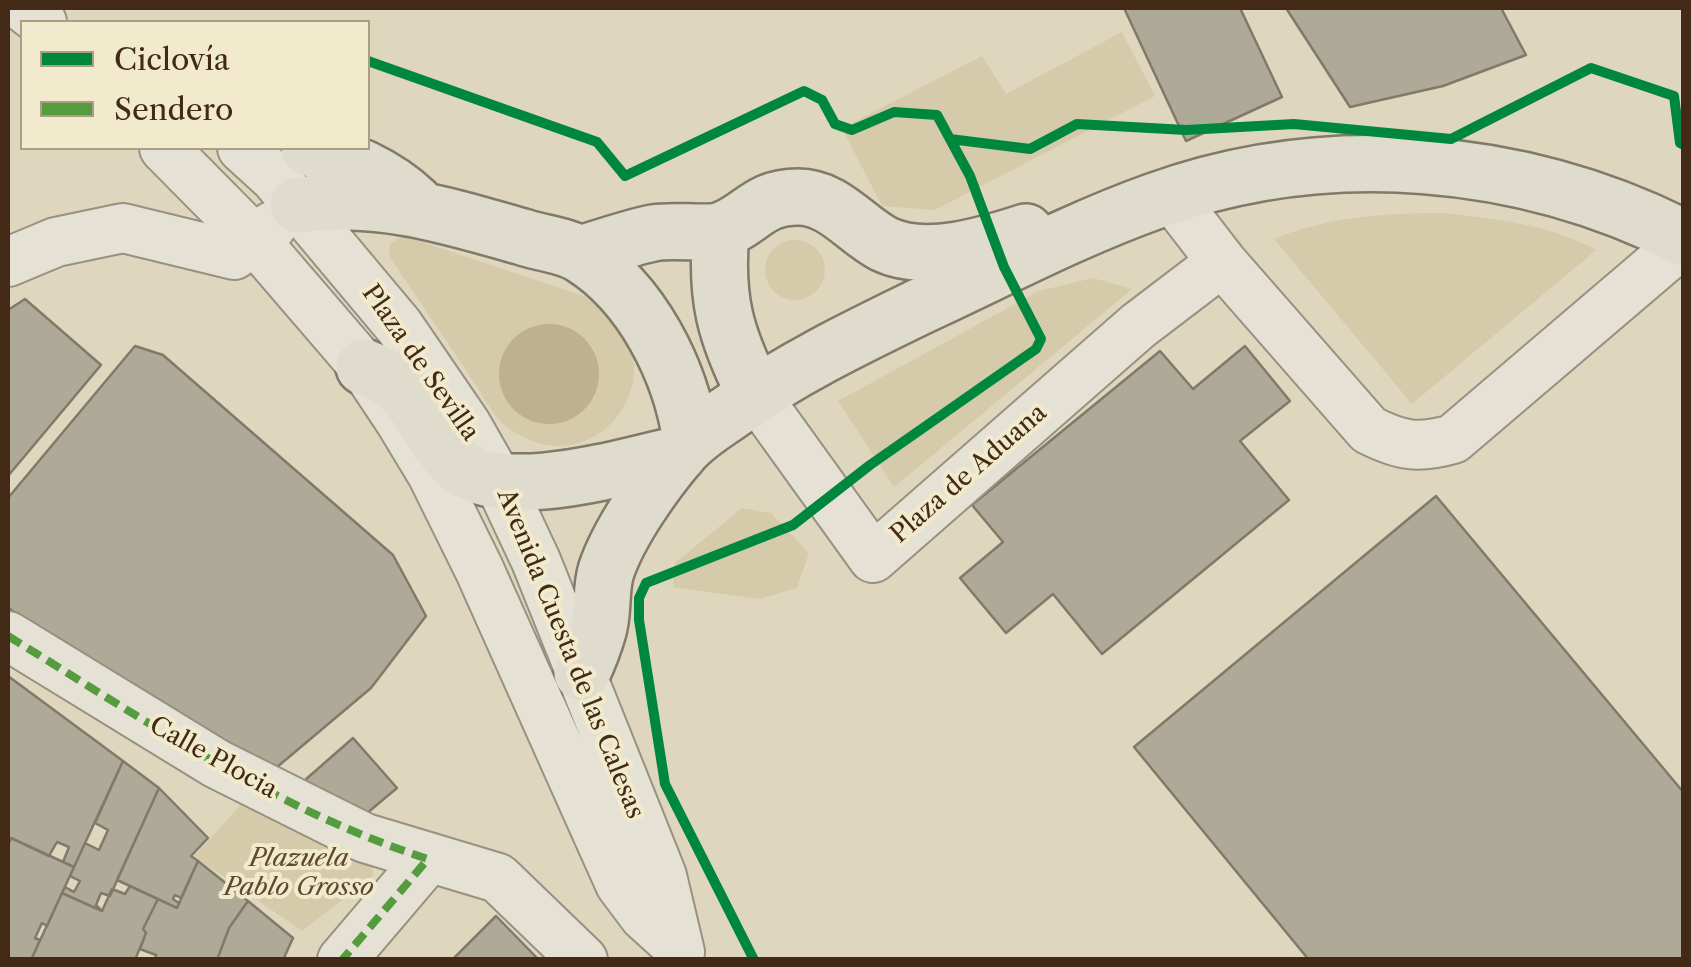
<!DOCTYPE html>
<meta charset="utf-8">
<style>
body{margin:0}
#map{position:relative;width:1691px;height:967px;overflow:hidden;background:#ded7be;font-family:"Libre Caslon Text",serif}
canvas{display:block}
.frame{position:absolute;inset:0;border:10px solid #432a17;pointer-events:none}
.legend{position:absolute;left:20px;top:20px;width:350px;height:130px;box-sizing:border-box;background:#f2eacc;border:2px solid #ac9d84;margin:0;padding:12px 18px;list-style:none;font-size:30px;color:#432a17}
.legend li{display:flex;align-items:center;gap:20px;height:50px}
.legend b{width:50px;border:2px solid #ac9d84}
</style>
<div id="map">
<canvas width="1691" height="967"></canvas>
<div class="frame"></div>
<ul class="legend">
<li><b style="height:12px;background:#00873e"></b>Ciclovía</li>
<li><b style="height:12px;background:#549c3d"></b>Sendero</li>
</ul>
</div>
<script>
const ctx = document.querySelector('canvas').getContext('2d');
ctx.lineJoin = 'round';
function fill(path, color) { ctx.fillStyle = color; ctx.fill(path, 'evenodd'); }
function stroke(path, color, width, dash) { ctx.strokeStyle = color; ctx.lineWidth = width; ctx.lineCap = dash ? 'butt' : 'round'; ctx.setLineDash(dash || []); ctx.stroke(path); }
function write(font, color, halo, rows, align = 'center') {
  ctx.font = font + ' "Libre Caslon Text",serif'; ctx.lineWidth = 8; ctx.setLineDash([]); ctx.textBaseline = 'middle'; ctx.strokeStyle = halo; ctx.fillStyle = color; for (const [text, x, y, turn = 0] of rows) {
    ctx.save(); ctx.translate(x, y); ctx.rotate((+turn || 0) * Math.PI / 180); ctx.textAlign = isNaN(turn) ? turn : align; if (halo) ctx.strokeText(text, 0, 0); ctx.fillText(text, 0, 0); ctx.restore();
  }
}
const green = new Path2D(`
 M1122,32l33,64 -220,114 -53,-4 -40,-78 140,-72 24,38z
 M1443,213c52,6 106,11 153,37l-184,154 -138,-165c53,-22 112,-26 169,-26z
 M404,236l180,60c9,6 19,10 26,17 68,68 -20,177 -103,114 -15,-11 -25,-34 -36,-49 -27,-41 -55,-82 -82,-122l1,-13z
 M765 270a30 30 0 1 1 60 0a30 30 0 1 1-60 0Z
 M1093,278l39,11 -238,198 -56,-86 201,-110z
 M742,508l29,5 38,40 -12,35 -38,11 -86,-12 2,-24z
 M249,796l124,61v19l-71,55 -108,-75z`);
const water = new Path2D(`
 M499 374a50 50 0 1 1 100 0a50 50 0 1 1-100 0Z`);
const building = new Path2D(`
 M1124,8h116l42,89 -96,44z
 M1286,8h215l25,47 -83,31 -93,21z
 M25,299l76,66 -93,111v-166z
 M135,346l28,9 230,200 33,61 -55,72 -101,85 -262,-165v-110z
 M1245,346l45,55 -50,40 49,59 -187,154 -49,-60 -47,39 -46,-55 43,-36 -31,-37 188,-154 33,38z
 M1436,496l248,297v167h-375l-175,-213z
 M8,676l115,85 -49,106 -11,-5 6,-15 -12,-5 -8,14 -38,-18 -3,8z
 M353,738l44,50 -43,36 -57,-37z
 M123,761l36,27 -49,108 -9,-3 -5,12 6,6 -40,-18 3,-6 9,5 6,-11 -10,-5 15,-33 14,7 9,-20 -13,-7z
 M159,788l49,50 -17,18 7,5 -17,37 -6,-3 -2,4 6,4 -2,5 -60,-28z
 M11,838l63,29 -27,59 -5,-3 -7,15 5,2 -9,20h-23v-114z
 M198,861l50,40 -19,27 -12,32h-62l1,-5 -16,-6 6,-16 -3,-4 15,-30 19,9z
 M130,886l28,13 -15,30 3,4 -11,27h-104l31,-67 40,18 10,-22 13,5z
 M248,901l45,37 -10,22h-66l12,-32z
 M496,916l43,44h-87z`);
const minor = new Path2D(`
 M24,8l18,14
 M164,148l90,91 110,128 36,54 32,53 47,95 141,315 24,32 33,30
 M242,148l33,30 124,148 67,98 32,56 38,81 126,315 18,76
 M1171,196l51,66 147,168c32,16 49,19 84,9l231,-197
 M8,262l48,-20 67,-14 111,27 38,-29
 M755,394l118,164 265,-232 84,-64
 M8,636l209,128 148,74 133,40 85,82
 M342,960l86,-101`);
const major = new Path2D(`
 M309,148c40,13 74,25 106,55
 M298,205c82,-11 148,10 225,32 17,6 42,8 58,18 61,38 100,116 110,185
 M721,231c-6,67 4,104 34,163
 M580,254c24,-7 49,-16 73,-21 19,-4 55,2 69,-3 29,-10 36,-33 76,-33 36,0 57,32 86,47 41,20 102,1 142,-12
 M364,367c56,21 54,54 89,93 42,47 172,6 226,-6
 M582,673c6,-13 12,-28 16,-42 6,-19 2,-40 8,-60 13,-39 49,-90 76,-121 13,-15 31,-26 47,-37 60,-43 126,-75 192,-107 76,-35 155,-77 234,-105 172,-62 367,-45 529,37`);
const quiet = new Path2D(`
 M8,636c135,83 268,174 420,223l-86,101`);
const cycleway = new Path2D(`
 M368,61l229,81 28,34 179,-85 18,9 13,24 17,6 42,-18 43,3 33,61 34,91 37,72 -5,10 -166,116 -77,60 -147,58 -7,15v22l26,164 89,176
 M950,139l80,10 47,-25 109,6 108,-6 157,15 140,-71 83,28 6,47 4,2`);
const streetNames = [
 ["Plaza de Sevilla",420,363,55],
 ["Plaza de Aduana",969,474,-41],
 ["Avenida Cuesta de las Calesas",570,654,68],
 ["Calle Plocia",213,758,29]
];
const parkNames = [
 ["Plazuela",299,859],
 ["Pablo Grosso",299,888]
];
fill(green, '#d5caa9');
fill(water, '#bfb190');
fill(building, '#afa998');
stroke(building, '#81796a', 2.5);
stroke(minor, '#989080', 52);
stroke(major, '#81796a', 60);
stroke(minor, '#e5e1d4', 48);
stroke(major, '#e0dccd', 55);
stroke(quiet, '#549c3d', 8, [15, 8]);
stroke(cycleway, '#00873e', 10);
write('25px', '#432a17', '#f2eacc', streetNames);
write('italic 25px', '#5f4831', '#f2eacc', parkNames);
</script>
